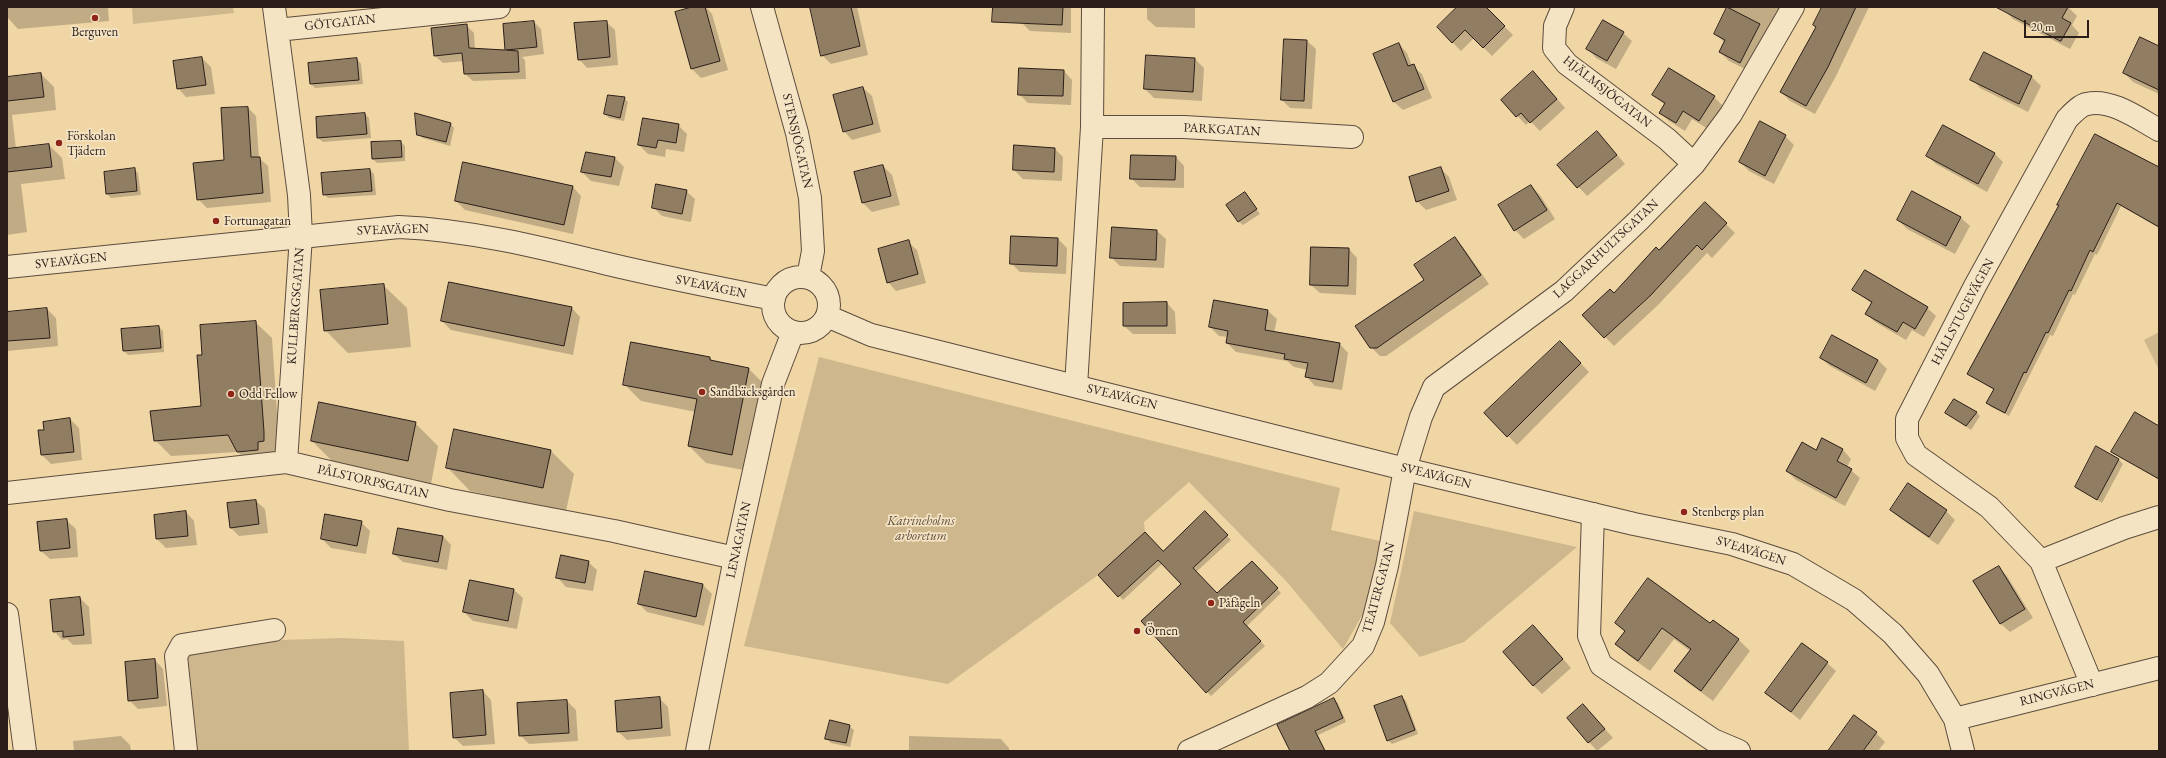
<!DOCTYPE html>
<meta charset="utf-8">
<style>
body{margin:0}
#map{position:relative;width:2166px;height:758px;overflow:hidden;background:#f0d6a5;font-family:"EB Garamond",serif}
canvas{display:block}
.frame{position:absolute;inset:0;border:8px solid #2b1e1a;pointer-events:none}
.scale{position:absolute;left:2024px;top:20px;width:65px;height:18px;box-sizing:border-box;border:2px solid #2b1e1a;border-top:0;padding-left:5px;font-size:12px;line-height:14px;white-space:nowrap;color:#2b1e1a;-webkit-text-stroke:3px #f5e4c4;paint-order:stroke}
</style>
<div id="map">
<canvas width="2166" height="758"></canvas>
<div class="frame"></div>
<div class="scale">20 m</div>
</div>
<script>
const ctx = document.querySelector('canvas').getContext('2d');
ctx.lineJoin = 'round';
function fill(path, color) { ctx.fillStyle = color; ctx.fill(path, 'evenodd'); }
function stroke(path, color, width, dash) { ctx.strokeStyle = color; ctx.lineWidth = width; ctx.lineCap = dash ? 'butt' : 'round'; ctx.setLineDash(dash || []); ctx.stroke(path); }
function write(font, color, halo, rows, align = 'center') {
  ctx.font = font + ' "EB Garamond",serif'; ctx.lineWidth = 3.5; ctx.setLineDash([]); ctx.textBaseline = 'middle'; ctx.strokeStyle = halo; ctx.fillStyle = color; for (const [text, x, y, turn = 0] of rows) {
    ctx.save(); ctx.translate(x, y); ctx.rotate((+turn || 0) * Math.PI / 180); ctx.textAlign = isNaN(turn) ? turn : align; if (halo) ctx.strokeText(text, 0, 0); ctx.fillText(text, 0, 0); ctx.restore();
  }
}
const green = new Path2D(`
 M132,7h101l1,6 -101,11z
 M2159,332v35l-1,1 -14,-28z
 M819,357l521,131 -9,42 49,11 -11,62 -26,46 -57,-68 -97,-99 -45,40 1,10 -47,43 -150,109 -204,-38z
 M1414,511l163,36 -113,95 -44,15 -30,-34z
 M342,638l62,3 5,110h-213l-10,-100 95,-11z`);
const shadow = new Path2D(`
 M7,7h101l1,14 -91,8 -11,-12z
 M696,7h10l6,7 16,56 -27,8 -9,-9 -16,-56z
 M811,7h46l11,48 -37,9 -9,-9z
 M1022,7h49v26l-41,-2 -9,-9z
 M1147,7h48v21l-39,-1 -9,-8z
 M1459,7h26l28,28 -21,21 -18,-18 -13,13 -23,-24z
 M1728,7h53l-32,64 -20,-10 -9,-9 5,-9 -10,-9z
 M1823,7h46l-33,69 -21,38 -25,-13 -9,-9 36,-64z
 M2006,7h62l9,9 -5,9 7,8 -9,16 -57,-30 -9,-9z
 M534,22l7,7 3,25 -22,3 3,3 1,19 -53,2 -8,-7 -1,-13 -21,2 -8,-7 31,-31 8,8 1,16 31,2 -2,-26z
 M606,22l9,8 3,35 -31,3 -8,-9z
 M1623,33l9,8 -16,28 -20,-11 -8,-9z
 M1307,41l9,8 -4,60 -22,-1 -8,-8z
 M1399,44l8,9 5,13 10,8 10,24 -29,12 -9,-8z
 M2159,47v47l-26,-12 -9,-9z
 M1984,53l48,24 9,9 -13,26 -48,-24 -8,-9z
 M1147,56l48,3 9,9 -2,33 -48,-3 -9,-9z
 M202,58l9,9 4,27 -29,3 -8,-9z
 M357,59l4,5 2,20 -48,4 -4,-4z
 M1064,71l8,9 -1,25 -43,-2 -9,-9z
 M41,74l13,13 2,23 -44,5 4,34 33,-4 13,13 3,21 -44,5 6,48 -20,3v-157z
 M1542,81l23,27 -25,23 -10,-10 -4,4 -24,-25z
 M863,88l9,8 9,36 -29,8 -8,-9z
 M1653,95l61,2 9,9 -15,23 -16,-10 -7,12 -16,-10 -9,-8 5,-8z
 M624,98l4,4 -4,19 -15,-3 -4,-4z
 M248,108l8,8 3,42 9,8 3,36 -64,6 -9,-9 27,-38z
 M365,114l4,4 2,20 -48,4 -5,-4 -1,-20z
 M450,123l4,5 -4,18 -27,-8 -5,-4z
 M678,125l9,9 -3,18 -18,-3 -1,8 -17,-3 -9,-9z
 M1785,136l9,9 -20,39 -25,-13 -9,-9z
 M1605,141l20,23 -38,32 -29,-31z
 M401,142l4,4v15l-28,2 -4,-4z
 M1055,149l8,8 -1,24 -39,-2 -9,-9z
 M587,153l28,5 9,9 -5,19 -28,-5 -9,-9z
 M1994,153l9,9 -16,30 -51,-28 -9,-8z
 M1176,157l8,9v22l-44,-1 -9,-9z
 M883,166l9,9 8,30 -28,7 -9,-9 -8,-30z
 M1440,168l9,9 8,23 -31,10 -9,-9z
 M134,169l4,4 3,22 -30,3 -4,-4 -2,-21z
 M2159,169v59l-38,-22 -24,49 -2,-1 -20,41 -2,-1 -20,42 -3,-1 -41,81 -18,-9 -4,-4 7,-13 -25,-16 91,-168z
 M370,170l4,4 2,21 -48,3 -4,-4z
 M1531,186l9,9 15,24 -31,20 -9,-9z
 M573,187l8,9 -8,38 -108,-24 -9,-9z
 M686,191l9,8 -4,23 -29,-6 -9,-9z
 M1913,192l48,26 9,8 -15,28 -48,-25 -9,-9z
 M1245,193l15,21 -17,11 -5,-4z
 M1705,203l30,30 -23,25 -5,-5 -48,51 -45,42 -30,-31 30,-21z
 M1113,228l44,3 9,8 -2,29 -44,-2 -9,-9z
 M1454,238l9,9 26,37 -103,72h-6l-9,-9 54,-67z
 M1058,239l9,9 -1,26 -46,-2 -9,-9z
 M908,242l9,8 9,33 -30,8 -8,-9z
 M1349,249l8,9 -1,37 -36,-2 -9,-8z
 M383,285l24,23 4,39 -63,6 -23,-23z
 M1854,290l73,18 9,8 -12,21 -12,-7 -6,10 -31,-18 -9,-8 6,-10z
 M1214,301l54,10 9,8 -3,14 66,11 8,9 -6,37 -27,-4 -8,-9 1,-7 -14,-3 -7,-6 -51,-9 -9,-9 1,-6 -9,-1 -9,-9z
 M1167,303l8,9 1,22h-43l-9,-8z
 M572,308l8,9 -7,38 -122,-25 -9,-9z
 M47,309l9,9 2,28 -51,5v-38z
 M255,322l17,16 8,119 -26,11 -16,-16 -67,4 -16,-16 47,-33 1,-51z
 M159,327l4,4 1,21 -36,3 -4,-4 -2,-21z
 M1832,336l46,24 9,9 -12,22 -45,-25 -9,-8z
 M1560,342l29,30 -72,73 -31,-32z
 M710,358l4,4 35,7 17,17 -17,85 -43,-8 -17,-17 7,-34 -55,-11 -17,-17z
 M1976,412l4,4 -9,14 -25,-17z
 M70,419l9,9 3,32 -31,4 -9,-9 3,-24z
 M415,423l23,23 -7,38 -96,-20 -23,-23z
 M2159,427v53l-47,-29z
 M455,430l96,21 23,23 -8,37 -96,-20 -23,-24z
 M1823,440l20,10 8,9 -4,8 13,11 -15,28 -49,-26 -9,-9 29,-20z
 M2119,460l4,4 -21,39 -26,-16z
 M1908,485l38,26 9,9 -17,25 -38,-27 -9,-8z
 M256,501l9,8 3,24 -29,3 -8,-8z
 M186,512l8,9 3,24 -31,3 -9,-9z
 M1205,513l26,27 -35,32 21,23 35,-33 29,31 -34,33 18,20 -54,50 -27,-28 -2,-84 -19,-21 -40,37 -23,-25 63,-23z
 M67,521l9,8 2,28 -28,2 -9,-8z
 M361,522l9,9 -4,23 -35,-6 -9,-9z
 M443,536l8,9 -4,25 -44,-8 -9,-8z
 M588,562l9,8 -4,21 -27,-4 -8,-9z
 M1998,567l9,9 26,42 -23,14 -9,-8 -26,-42z
 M646,572l57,13 9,9 -8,32 -57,-14 -8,-8z
 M470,581l44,9 9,8 -6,31 -44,-8 -9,-9z
 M80,598l9,9 3,37 -19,1 -6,-6 -5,1 -8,-9z
 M1713,621l26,19 11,11 -37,50 -26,-19 -11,-11 14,-20 -16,-12 -24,32 -22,-16 -11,-11 8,-12 -9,-9 94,2z
 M1542,635l29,33 -29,26 -9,-9z
 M155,660l8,9 4,37 -29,3 -9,-9z
 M1827,663l9,8 -36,49 -34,-27z
 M483,691l8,9 4,44 -32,2 -9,-9z
 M1402,697l4,4 12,33 -26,10 -4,-4z
 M659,698l9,9 3,29 -44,4 -9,-9z
 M1334,699l4,4 8,19 -28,13 8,16h-35z
 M567,701l9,9 2,31 -49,3 -9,-9 -2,-31z
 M1592,714l21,24 -16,13 -8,-9z
 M849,726l5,4 -4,17 -19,-4 -4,-4z
 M1876,733l9,9 -7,9h-49z
 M121,736l9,9 1,6h-57l-1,-10z
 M909,736l92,3 8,9v3h-100z`);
const building = new Path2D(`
 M692,7h13l15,54 -29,8 -16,-57z
 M810,7h41l9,39 -39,10z
 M993,7h70l-1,18 -70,-3z
 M1457,7h29l19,19 -22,22 -18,-18 -13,13 -15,-16z
 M1727,7l33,17 -20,39 -21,-11 6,-12 -11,-6z
 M1822,7h34l-28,60 -22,39 -26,-14 36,-65 -3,-2z
 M1996,7h72l-6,11 9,5 -10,18z
 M1603,20l21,12 -17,29 -21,-12z
 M534,21l3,26 -31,3 12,1 1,21 -55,2 -2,-21 -28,3 -3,-28 36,-4 2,24 36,2 -2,-26z
 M607,21l3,36 -32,3 -4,-37z
 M2140,37l19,9v44l-36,-17z
 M1284,39l23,1 -3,61 -23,-1z
 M1399,43l9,23 6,-2 10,25 -31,13 -20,-48z
 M1984,52l48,24 -13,28 -49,-24z
 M1146,55l49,3 -2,34 -49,-3z
 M202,57l4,28 -29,4 -4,-28z
 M357,58l2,22 -49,4 -2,-21z
 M1019,68l45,2 -1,26 -45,-1z
 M1669,68l46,28 -16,25 -16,-10 -7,12 -17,-10 6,-10 -13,-8z
 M1533,71l24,28 -27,24 -9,-10 -5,4 -15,-17z
 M41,73l3,24 -37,4v-24z
 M863,87l10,37 -30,8 -10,-37z
 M608,95l17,2 -5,21 -16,-4z
 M248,107l3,50h9l3,36 -66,7 -4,-37 31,-3 -3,-52z
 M365,113l2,21 -50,4 -1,-21z
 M415,113l36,10 -5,19 -29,-7z
 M643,118l36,6 -3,19 -18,-3 -2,8 -18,-3z
 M1760,121l26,14 -21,41 -26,-14z
 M1943,125l52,28 -17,31 -52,-28z
 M1597,131l20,24 -40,33 -20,-23z
 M2095,134l64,33v60l-42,-24 -24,49 -3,-2 -19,41 -2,-1 -21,43 -2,-1 -20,41 -2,-1 -19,41 -19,-10 8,-14 -27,-15 92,-169h-2z
 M401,141l1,16 -30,2 -1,-17z
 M49,144l3,23 -45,5v-23z
 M1014,145l41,3 -1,24 -41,-2z
 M586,152l29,5 -4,20 -30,-5z
 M1131,155l45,1 -1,24 -45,-1z
 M463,162l110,24 -9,39 -109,-24z
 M883,165l8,31 -29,7 -8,-31z
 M1441,167l8,24 -33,11 -7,-25z
 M135,168l2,23 -31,3 -2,-22z
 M370,169l2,22 -49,4 -2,-22z
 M656,184l31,6 -5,24 -30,-6z
 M1531,185l16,25 -33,21 -16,-26z
 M1912,191l49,26 -15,29 -49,-26z
 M1245,192l12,17 -19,13 -12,-17z
 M1705,202l22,21 -25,27 -5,-5 -47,51 -46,42 -22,-23 28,-26 4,4 42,-46 3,3z
 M1112,227l45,3 -1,30 -46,-2z
 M1011,236l47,2 -1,28 -47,-2z
 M1455,237l26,38 -104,73h-7l-15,-22 69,-46 -10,-15z
 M909,240l9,34 -31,9 -9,-34z
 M1311,247l38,1 -1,38 -38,-1z
 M1865,270l63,37 -13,22 -12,-7 -6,10 -32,-18 7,-12 -20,-12z
 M449,282l123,25 -8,39 -123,-25z
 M384,284l4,40 -64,7 -4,-41z
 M1214,300l54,10 -3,20 75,13 -7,39 -28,-5 3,-14 -24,-4 1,-5 -59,-11 2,-12 -19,-4z
 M1167,302v24h-44v-23z
 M47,308l3,30 -43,3v-29z
 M256,321l8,111v9l-6,1v8l-21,2 -9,-17 -74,6 -4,-30 51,-5 -4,-51h5l-2,-30z
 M159,326l2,22 -38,3 -2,-22z
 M1832,335l46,25 -12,23 -46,-25z
 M1560,341l21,22 -74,74 -23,-24z
 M631,342l79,15v3l39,8 -17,87 -44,-9 9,-47 -74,-14z
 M1954,399l23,13 -11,14 -21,-13z
 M319,402l97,20 -8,39 -97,-20z
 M2135,412l24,14v53l-48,-27z
 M70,418l4,34 -33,3 -3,-25h6l-1,-8z
 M454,429l97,21 -8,38 -97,-20z
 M1822,438l21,11 -6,12 15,8 -16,29 -50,-27 16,-29 14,8z
 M2096,446l23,13 -22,41 -22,-13z
 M1908,483l39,27 -18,27 -39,-27z
 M256,500l3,24 -29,4 -3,-25z
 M186,511l2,25 -32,3 -2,-24z
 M1205,511l23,24 -35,33 24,25 35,-32 26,27 -35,34 18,19 -55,52 -65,-72 40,-37 -23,-24 -40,37 -20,-22 47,-43 18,19z
 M325,514l37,7 -5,25 -36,-7z
 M67,519l3,29 -30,3 -3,-29z
 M398,528l45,8 -5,26 -45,-8z
 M561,555l28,6 -4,22 -29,-5z
 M1999,566l26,43 -25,15 -27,-43z
 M645,571l58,13 -7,33 -58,-13z
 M1648,578l62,45 3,-3 26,19 -38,52 -27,-20 17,-22 -29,-21 -24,33 -23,-17 10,-13 -10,-8z
 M470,580l44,9 -6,32 -45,-9z
 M80,597l4,38 -21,2v-6l-10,1 -3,-32z
 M1533,625l30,34 -30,27 -30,-34z
 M1802,643l26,19 -37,50 -26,-19z
 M155,659l3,39 -30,3 -3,-39z
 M483,690l3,45 -33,3 -3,-45z
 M1402,696l13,34 -28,11 -13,-35z
 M660,697l2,31 -45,4 -2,-31z
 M1334,698l9,20 -28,13 10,20h-35l-13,-26z
 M567,700l2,33 -50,3 -2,-33z
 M1583,704l22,25 -17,14 -21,-25z
 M1854,715l23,17 -14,19h-35z
 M830,720l20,5 -4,18 -21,-4z`);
const minor = new Path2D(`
 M274,7l25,188 2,41 -15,226
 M1563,7l-8,19 -1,22 13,16 100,75 27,25
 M277,30l222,-23
 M1092,127h92l168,10
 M1076,386l16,-259 1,-120
 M7,493l279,-31 164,38 164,31 121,27
 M1593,514l-4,122 12,29 112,75 26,11
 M2041,561l83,-33 35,-11
 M7,614l18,137
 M2092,685l-51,-124 -52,-54 -73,-52 -9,-17v-19l68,-133 92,-167c5,-5 13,-14 20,-15 24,-6 52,15 72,26
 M186,751l-10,-95 6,-11 92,-15
 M697,751l38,-193 38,-174 20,-52
 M1189,751l118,-54 22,-14 34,-37 10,-24 14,-56 18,-97 16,-52 13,-30 130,-96 74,-70 56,-57 37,-50 62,-107`);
const tertiary = new Path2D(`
 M762,7l35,126 13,65 3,53 -5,26
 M7,267l392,-40c71,3 140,20 209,37 55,13 110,24 166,35
 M773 305a28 28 0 1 1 56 0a28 28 0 1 1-56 0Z
 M827,316l44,19 534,134 229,55 98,20 61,20 61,36 39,34 35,40 27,45 8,32
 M1955,719l204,-51`);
const markers = [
 [95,18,4,"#8f2418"],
 [59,143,4,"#8f2418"],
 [216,221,4,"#8f2418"],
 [702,392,4,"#8f2418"],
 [231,394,4,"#8f2418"],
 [1684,512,4,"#8f2418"],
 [1211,603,4,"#8f2418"],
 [1137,631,4,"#8f2418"]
];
const streetNames = [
 ["GÖTGATAN",340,23,-6],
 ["HJÄLMSJÖGATAN",1607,92,38],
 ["PARKGATAN",1222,130,3],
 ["STENSJÖGATAN",797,141,77],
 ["SVEAVÄGEN",393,230,-2],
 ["LAGGARHULTSGATAN",1606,249,-43],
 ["SVEAVÄGEN",71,261,-6],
 ["SVEAVÄGEN",711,287,12],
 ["KULLBERGSGATAN",296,306,-86],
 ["HÄLLSTUGEVÄGEN",1963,312,-62],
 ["SVEAVÄGEN",1122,397,14],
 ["SVEAVÄGEN",1436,476,14],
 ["PÅLSTORPSGATAN",373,482,13],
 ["LENAGATAN",739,540,-78],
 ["SVEAVÄGEN",1751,551,17],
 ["TEATERGATAN",1379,588,-75],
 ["RINGVÄGEN",2057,693,-14]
];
const poiNames = [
 ["Berguven",95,32,"center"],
 ["Förskolan",67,136],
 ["Tjädern",67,151],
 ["Fortunagatan",224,221],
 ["Sandbäcksgården",710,392],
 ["Odd Fellow",239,394],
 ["Stenbergs plan",1692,512],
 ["Påfågeln",1219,603],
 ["Örnen",1145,631]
];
const parkNames = [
 ["Katrineholms",921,521],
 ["arboretum",921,536]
];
fill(green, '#cfb78d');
fill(shadow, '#0003');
fill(building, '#917e62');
stroke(building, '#2b1e1a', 1);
stroke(minor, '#5c4c3d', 24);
stroke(tertiary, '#5c4c3d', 24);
stroke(minor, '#f5e4c4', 22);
stroke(tertiary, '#f5e4c4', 22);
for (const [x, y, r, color] of markers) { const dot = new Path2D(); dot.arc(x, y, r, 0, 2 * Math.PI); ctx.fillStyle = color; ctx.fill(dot); stroke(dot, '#f5e4c4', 1.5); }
write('13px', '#2b1e1a', '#f5e4c4', streetNames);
write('13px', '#2b1e1a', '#f5e4c4', poiNames, 'left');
write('italic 13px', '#5c4c3c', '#f5e4c4', parkNames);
</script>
